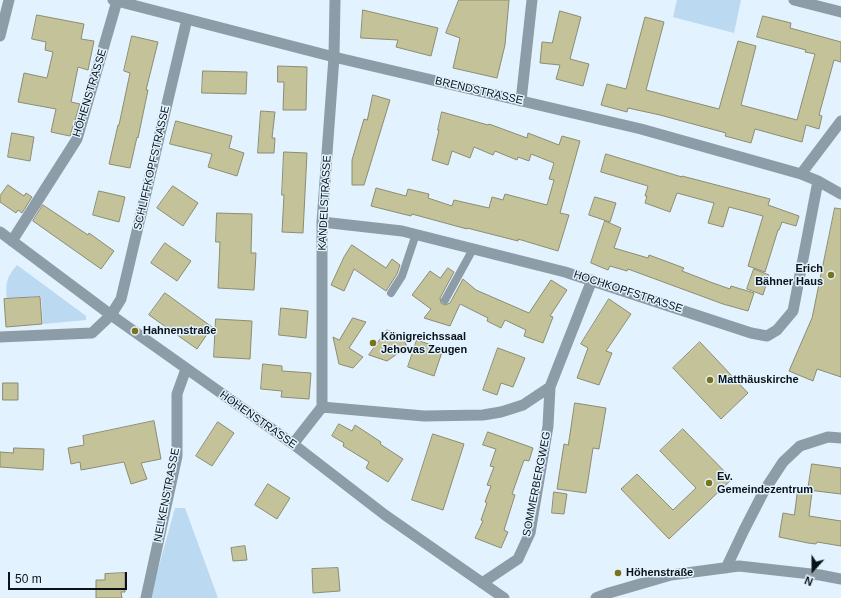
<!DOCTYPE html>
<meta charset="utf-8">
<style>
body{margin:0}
#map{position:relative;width:841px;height:598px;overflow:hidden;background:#e2f2fe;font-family:Helvetica,sans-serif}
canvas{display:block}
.north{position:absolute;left:793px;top:550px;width:40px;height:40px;-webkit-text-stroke:3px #e2f2fe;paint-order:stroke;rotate:201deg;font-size:11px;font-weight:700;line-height:16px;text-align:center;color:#0a1319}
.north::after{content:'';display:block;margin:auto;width:14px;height:18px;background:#0a1319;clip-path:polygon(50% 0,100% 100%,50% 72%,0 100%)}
.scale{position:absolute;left:8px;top:572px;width:119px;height:18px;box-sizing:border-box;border:2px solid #0a1319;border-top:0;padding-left:5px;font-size:12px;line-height:14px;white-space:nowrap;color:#0a1319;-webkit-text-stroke:3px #e2f2fe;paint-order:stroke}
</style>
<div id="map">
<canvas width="841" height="598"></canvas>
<div class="north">N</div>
<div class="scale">50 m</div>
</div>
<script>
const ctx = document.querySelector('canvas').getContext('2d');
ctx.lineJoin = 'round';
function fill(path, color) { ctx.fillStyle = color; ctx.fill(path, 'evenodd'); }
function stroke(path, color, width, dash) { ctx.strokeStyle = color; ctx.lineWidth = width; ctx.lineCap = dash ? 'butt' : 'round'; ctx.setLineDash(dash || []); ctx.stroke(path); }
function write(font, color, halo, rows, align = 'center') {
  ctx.font = font + ' Helvetica,sans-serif'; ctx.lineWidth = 3; ctx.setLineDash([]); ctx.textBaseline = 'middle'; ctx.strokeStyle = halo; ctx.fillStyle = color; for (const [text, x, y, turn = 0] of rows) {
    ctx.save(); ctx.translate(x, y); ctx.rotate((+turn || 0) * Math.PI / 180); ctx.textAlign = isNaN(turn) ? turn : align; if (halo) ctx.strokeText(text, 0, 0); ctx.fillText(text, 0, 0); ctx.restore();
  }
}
const green = new Path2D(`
 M677,0h64l-7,33 -61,-16z
 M17,265l69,51v4l-43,4 -2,-28 -34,3c-2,-16 0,-22 10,-34z
 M175,508h10l33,90h-68z`);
const building = new Path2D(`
 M459,0h50l-4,45 -8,33 -44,-10 7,-30 -14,-5z
 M363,10l75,18 -7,28 -35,-9 2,-7 -37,-2z
 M560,11l21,6 -11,42 19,5 -6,22 -27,-7 4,-14 -20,-2 2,-21 10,1z
 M37,15l47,9 -3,15 13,2 -6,29 -10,-3 -7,35 9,2 -10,32 -19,-4 5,-23 -38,-7 6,-29 23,5 6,-26 -8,-2 1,-8 -14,-3z
 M763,16l28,7 -1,5 51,14v20l-7,-2 -15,55 3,1 -3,13 -13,-4 -4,17 -47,-13 -4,14 -26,-7 1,-3 -66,-18 -32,-7 -1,4 -26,-7 6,-21 19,5 19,-72 19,5 -18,68 73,19 19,-68 18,5 -15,59 56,15 18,-66 -10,-2 1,-2 -49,-13z
 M132,36l26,6 -12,48h2l-10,48 -1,-1 -7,31 -21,-4 9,-39h1l11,-52 -6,-2z
 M278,66l29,1 -1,43h-23l1,-28h-6z
 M203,71l44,1 -1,22 -44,-1z
 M373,95l17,5 -26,85h-12v-25l12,-41 3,1z
 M261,111l14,1 -3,26h3l-1,15h-16z
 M442,112l46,13 1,-1 38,14 1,-5 31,12 3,-9 18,5 -20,72 9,2 -11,36 -40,-12v2l-51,-13v1l-55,-15 -1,2 -40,-10 5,-18 30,8 2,-7 21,5 -1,4 24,8 2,-6 35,8 3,-11 11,3 2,-6 42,11 7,-25 -5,-1 5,-16 -23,-9 -2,7 -11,-4 -1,3 -22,-9 -2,4 -19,-8 -4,11 -18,-7 -4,14 -16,-5 7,-30h-1z
 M176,121l56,15 -3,12 15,5 -7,23 -29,-9 4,-13 -42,-10z
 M12,133l22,4 -4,24 -22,-4z
 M284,152l23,1 -4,80 -21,-1 2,-37h-2z
 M606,154l76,23v-1l88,23 -2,6 31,11 -3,10 -14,-4 -3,8h-1l-13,42 -17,-6 15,-50 -34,-9 -6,20 -15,-4 6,-20 -37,-10 -7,19 -25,-9 2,-7h-2l3,-10 -47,-14z
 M8,185l16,11 2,-3 6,4 -10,16 -4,-3 -2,3 -16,-11v-6z
 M173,186l25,17 -15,23 -26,-18z
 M99,191l26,6 -6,25 -26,-7z
 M595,197l21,6 -6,19 -21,-7z
 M43,205l45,30 1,-2 25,18 -13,18 -68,-48z
 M835,208l6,1v168l-24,-8 -4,12 -24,-10 23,-53z
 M217,213l35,1 -1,39h5l-2,37 -36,-2 2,-46h-4z
 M605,221l16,7 -7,20 34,10 1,-3 35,13 -2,3 31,12 17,6 1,-3 23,7 -6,18 -25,-7 -95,-35 -1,2 -17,-5 -2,4 -17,-7z
 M165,243l26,18 -14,20 -26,-18z
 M352,245l34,23 6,-9 8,6 -3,9 -11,17 -32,-22 -10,22 -13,-6 13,-28z
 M448,268l6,4 -14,26 1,5 4,2 5,-2 13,-24 13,11 53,23 22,-33 16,10 -17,26 3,1 -10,26 -19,-7 2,-6 -21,-10 -4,8 -14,-7 1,-3 -28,-14 -10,22 -26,-8 7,-9 -19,-14 18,-24 10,7z
 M754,269l15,6 -6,20 -16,-6z
 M165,293l47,34 -15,22 -48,-34z
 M40,297l2,27 -36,3 -2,-28z
 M609,299l22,15 -25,37 6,2 -13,32 -22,-7 11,-30 -7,-4z
 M281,308l27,3 -2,27 -27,-3z
 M353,318l13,4 -17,26 14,9 -10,11 -14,-4 -6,-27 6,3z
 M216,319l36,2 -2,38 -36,-2z
 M387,330l15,5 5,12 -20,14 -18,-6z
 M417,340l26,9 -9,27 -26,-9z
 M700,342l48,51 -27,26 -48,-51z
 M498,348l27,10 -12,29 -12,-4 -4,12 -14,-5z
 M263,364l19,2v5l29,2 -2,26 -28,-2 1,-6 -21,-2z
 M3,383h15v17h-15z
 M575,403l31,5 -7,41 -6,-1 -7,45 -29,-4 7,-45 4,1z
 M154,421l7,38 -20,4 6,16 -16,5 -7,-22 -43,8 -1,-8 -9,2 -3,-16 16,-3 -1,-9z
 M218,422l16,11 -22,33 -16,-10z
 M339,424l13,7 3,-6 26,17 -1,2 23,15 -15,23 -22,-14 3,-6 -26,-16 1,-3 -12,-7z
 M683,429l49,50 -63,60 -48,-50 16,-15 36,36 23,-22 -36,-37z
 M488,432l45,16 -4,13 -5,-1 -12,34 3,1 -11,35 4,2 -7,16 -26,-10 8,-17 -2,-1 6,-17 -2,-1 6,-16 -4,-1 7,-18 -4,-1 6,-17 -13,-4z
 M433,434l31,10 -21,66 -31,-10z
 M14,448l30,1 -1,21 -43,-3v-15l13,1z
 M812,464l29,4v26l-33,-4z
 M268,484l22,14 -13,21 -22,-14z
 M798,490l14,2 -3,24 32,5v25l-24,-4 -1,2 -8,-1 -29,-6 4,-24 11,2z
 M554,492l13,2 -3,20 -12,-1z
 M245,546l2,14 -14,1 -2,-13z
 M338,568l2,23 -27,2 -1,-24z
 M125,573v19h-4l1,6h-26v-18h9v-6z`);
const service = new Path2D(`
 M391,293l11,-17 14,-42
 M445,300l28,-51`);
const minor = new Path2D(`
 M113,0l221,57 307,72 160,45 17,7 23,13
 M794,0l47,12
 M0,36l9,-36
 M521,101l11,-101
 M801,174l40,-53
 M322,222l80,9 163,41 186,61 16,3 10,-6 16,-19 25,-130
 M0,232l111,83 182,129 92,71 119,83
 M12,241l65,-102 40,-138
 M0,337l92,-4 19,-18 10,-16 66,-280
 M322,407v-185l12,-165 1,-57
 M293,444l29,-37 102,9 59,-1 18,-3 22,-7 27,-18 42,-107
 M726,568l18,-38 20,-39 19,-29 17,-16 28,-9 13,1
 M482,583l36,-24 12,-26 18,-107 2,-39
 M146,598l31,-142v-62l9,-25
 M596,598l13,-5 62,-18 68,-9 81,9 21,4`);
const markers = [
 [831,275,4,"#797418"],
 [135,331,4,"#797418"],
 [373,343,4,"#797418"],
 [710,380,4,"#797418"],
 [709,483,4,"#797418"],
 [618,573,4,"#797418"]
];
const streetNames = [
 ["BRENDSTRASSE",479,91,13],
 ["HÖHENSTRASSE",90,93,-73],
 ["SCHLIFFKOPFSTRASSE",152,168,-77],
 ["KANDELSTRASSE",325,203,-87],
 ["HOCHKOPFSTRASSE",628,292,18],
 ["HÖHENSTRASSE",258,420,35],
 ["SOMMERBERGWEG",537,484,-79],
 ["NELKENSTRASSE",167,495,-79]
];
const poiNames = [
 ["Erich",823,269,"right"],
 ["Bähner Haus",823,282,"right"],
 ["Hahnenstraße",143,331],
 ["Königreichssaal",381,337],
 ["Jehovas Zeugen",381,350],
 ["Matthäuskirche",718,380],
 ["Ev.",717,477],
 ["Gemeindezentrum",717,490],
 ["Höhenstraße",626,573]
];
fill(green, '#bbd9f0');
fill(building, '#c3c299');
stroke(building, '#8c8c71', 1);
stroke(service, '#8d9da8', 8);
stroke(minor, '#8d9da8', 11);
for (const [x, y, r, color] of markers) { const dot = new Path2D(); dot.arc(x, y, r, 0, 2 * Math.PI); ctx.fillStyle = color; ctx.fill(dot); stroke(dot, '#e2f2fe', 1.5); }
write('11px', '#0a1319', '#e2f2fe', streetNames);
write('bold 11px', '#0a1319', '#e2f2fe', poiNames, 'left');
</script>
